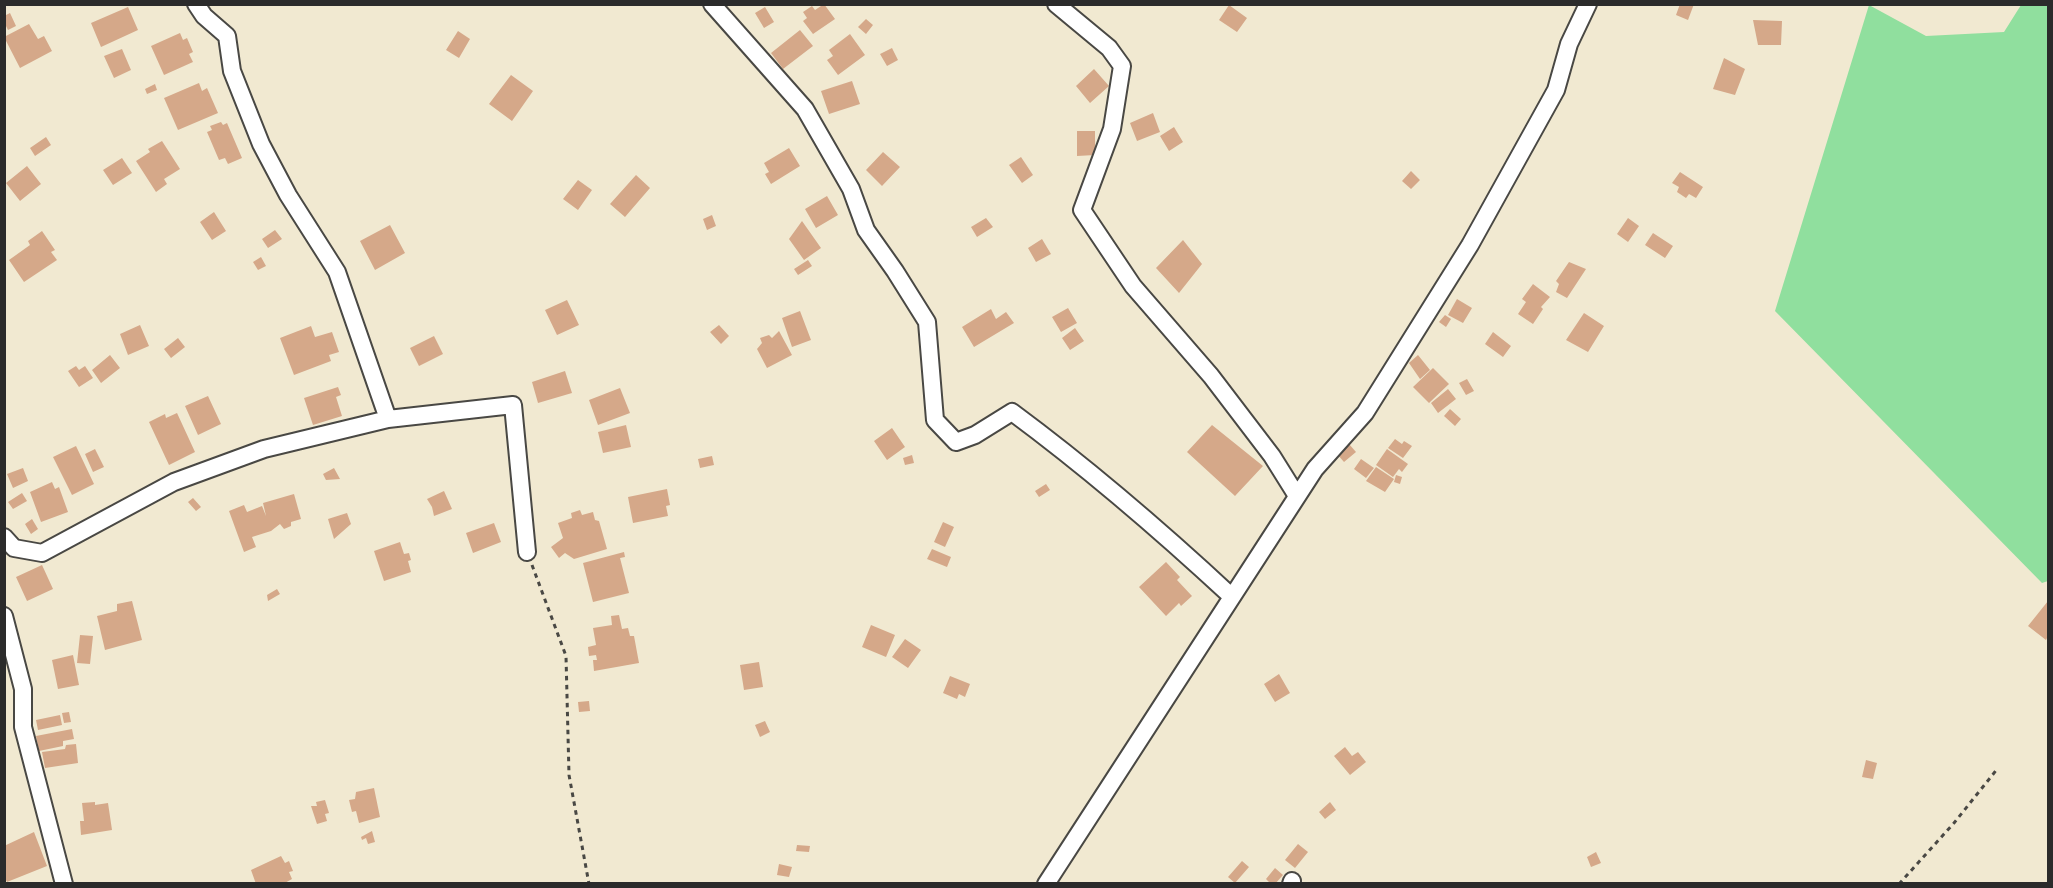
<!DOCTYPE html>
<style>
body{margin:0}
#map{position:relative;width:2053px;height:888px;overflow:hidden;background:#f1e9d1;font-family:Itim,sans-serif}
canvas{display:block}
.frame{position:absolute;inset:0;border:6px solid #2b2b2b;pointer-events:none}
</style>
<div id="map">
<canvas width="2053" height="888"></canvas>
<div class="frame"></div>
</div>
<script>
const ctx = document.querySelector('canvas').getContext('2d');
ctx.lineJoin = 'round';
function fill(path, color) { ctx.fillStyle = color; ctx.fill(path, 'evenodd'); }
function stroke(path, color, width, dash) { ctx.strokeStyle = color; ctx.lineWidth = width; ctx.lineCap = dash ? 'butt' : 'round'; ctx.setLineDash(dash || []); ctx.stroke(path); }
const green = new Path2D(`
 M1869,5l57,31 78,-4 17,-27h27v576l-6,2 -267,-272z`);
const building = new Path2D(`
 M824,4l11,15 -22,15 -10,-13 4,-3 -4,-6 9,-6 3,4z
 M1680,4h14l-6,16 -12,-5z
 M1229,5l18,13 -10,14 -18,-12z
 M128,7l10,23 -37,17 -10,-24z
 M765,7l9,15 -10,6 -9,-15z
 M10,13l6,13 -8,4 -4,-8v-6z
 M866,19l7,6 -7,9 -8,-7z
 M1753,20l29,1 -1,24h-23z
 M29,24l9,15 6,-3 8,15 -32,17 -16,-31z
 M800,30l13,16 -30,23 -12,-16z
 M458,31l12,8 -11,19 -13,-8z
 M180,33l3,7 4,-2 6,14 -4,2 4,8 -29,13 -13,-29z
 M850,34l15,21 -27,20 -11,-15 6,-4 -4,-6z
 M892,48l6,12 -11,6 -7,-12z
 M122,49l9,21 -17,8 -10,-22z
 M1724,58l21,11 -10,26 -22,-6z
 M1094,69l15,17 -19,17 -14,-17z
 M511,75l22,16 -21,30 -23,-17z
 M852,81l8,23 -31,10 -8,-23z
 M199,83l3,8 5,-3 11,25 -40,17 -14,-32z
 M155,84l2,6 -10,4 -2,-5z
 M1153,113l7,19 -23,9 -7,-18z
 M221,122l2,3 4,-2 15,35 -14,6 -3,-6 -6,2 -12,-28 5,-2 -2,-4z
 M1174,127l9,15 -14,9 -9,-15z
 M1077,131h18v24l-18,1z
 M46,137l5,8 -16,11 -5,-8z
 M162,141l18,28 -16,10 3,5 -11,8 -20,-31 14,-9 -2,-3z
 M789,148l11,18 -29,18 -6,-10 4,-2 -5,-9z
 M883,152l17,15 -18,19 -16,-16z
 M1021,157l12,18 -11,8 -13,-18z
 M122,158l10,15 -19,12 -10,-15z
 M27,166l14,18 -21,17 -14,-18z
 M1411,171l9,9 -9,9 -9,-8z
 M1680,172l23,15 -7,11 -7,-4 -3,4 -9,-6 2,-5 -7,-4z
 M636,175l14,13 -25,29 -15,-13z
 M578,180l14,10 -14,20 -15,-11z
 M827,196l11,19 -22,13 -11,-19z
 M214,212l12,19 -14,9 -12,-18z
 M712,215l4,11 -9,4 -4,-11z
 M986,218l7,9 -16,10 -6,-10z
 M1628,218l11,8 -11,16 -11,-8z
 M802,221l19,27 -17,12 -15,-21z
 M390,225l15,28 -30,17 -15,-29z
 M275,230l7,9 -14,9 -6,-9z
 M42,231l13,19 -4,2 6,8 -33,22 -15,-22 21,-15 -2,-4z
 M1653,233l20,13 -8,12 -20,-13z
 M1042,239l9,15 -15,8 -8,-14z
 M1183,240l19,24 -23,29 -23,-25z
 M261,257l5,9 -8,4 -5,-8z
 M808,260l4,6 -14,9 -4,-6z
 M1569,262l17,7 -19,29 -11,-6 3,-8 -3,-3z
 M1533,284l17,13 -9,10 2,2 -10,15 -15,-10 8,-12 -4,-3z
 M1457,299l15,9 -9,15 -15,-8z
 M567,300l12,25 -22,10 -12,-25z
 M1068,308l9,15 -16,9 -9,-15z
 M991,309l5,10 10,-7 8,11 -40,24 -12,-20z
 M800,311l11,29 -19,7 -10,-29z
 M1584,313l20,13 -16,26 -22,-12z
 M1445,315l6,4 -5,8 -7,-5z
 M140,325l9,21 -21,9 -8,-21z
 M719,325l10,11 -8,8 -11,-12z
 M311,326l4,11 17,-5 7,20 -10,3 2,6 -37,14 -14,-37z
 M1075,328l9,13 -14,9 -8,-12z
 M779,331l13,24 -25,13 -10,-19 5,-6 -2,-5 9,-3 3,3z
 M1493,332l18,14 -8,11 -18,-13z
 M434,336l9,18 -24,12 -9,-18z
 M178,338l7,9 -14,11 -7,-9z
 M110,355l10,13 -19,15 -9,-13z
 M1418,355l12,15 -10,9 -11,-16z
 M76,366l3,4 6,-4 8,12 -14,9 -11,-16z
 M1433,368l16,16 -20,19 -16,-16z
 M565,371l7,22 -34,10 -6,-21z
 M1467,379l7,12 -8,4 -7,-12z
 M338,387l3,8 -5,2 6,19 -29,9 -9,-27z
 M620,388l10,25 -32,12 -9,-25z
 M1448,389l8,10 -18,14 -7,-10z
 M208,396l13,28 -23,11 -13,-29z
 M1450,409l11,10 -6,7 -11,-10z
 M177,413l18,39 -26,13 -20,-43 16,-8 1,4z
 M626,425l5,22 -28,6 -5,-21z
 M1212,425l51,41 -28,30 -48,-44z
 M892,428l13,19 -18,13 -13,-19z
 M1395,439l7,5 2,-3 8,5 -9,12 -15,-10z
 M1349,444l7,8 -12,10 -7,-8z
 M76,446l18,38 -22,11 -19,-38z
 M95,449l9,18 -11,5 -8,-18z
 M1387,449l21,15 -6,8 -3,-3 -6,8 -17,-12z
 M912,455l2,8 -9,2 -2,-7z
 M712,456l2,9 -14,3 -2,-9z
 M1361,459l13,9 -8,10 -12,-9z
 M1376,467l18,12 -9,13 -19,-11z
 M23,468l5,13 -15,7 -6,-14z
 M334,468l6,11 -14,1 -3,-6z
 M1396,475l6,2 -2,7 -6,-2z
 M52,482l3,7 4,-2 9,25 -27,10 -11,-30z
 M1046,484l4,6 -11,7 -4,-6z
 M667,489l3,16 -4,1 2,10 -35,7 -5,-26z
 M444,491l8,18 -18,7 -2,-9 -5,-8z
 M22,493l5,8 -14,8 -5,-7z
 M294,494l7,25 -10,3v4l-7,3 -4,-5 -9,7 -19,6 4,10 -12,5 -15,-41 15,-6 3,7 15,-6 4,10 -3,-13z
 M193,498l8,9 -5,4 -8,-9z
 M580,510l2,5 11,-3 2,8 4,1 8,28 -33,10 -9,-6 -6,5 -8,-11 12,-9 -5,-15 14,-5 -1,-5z
 M347,513l4,11 -17,15 -6,-20z
 M32,519l6,10 -7,5 -6,-10z
 M943,522l11,5 -9,20 -11,-5z
 M494,523l7,19 -28,11 -7,-20z
 M400,542l4,12 5,-1 2,7 -3,1 3,11 -27,9 -10,-30z
 M932,549l19,8 -4,10 -20,-8z
 M624,552l1,5 -5,1 9,35 -36,9 -10,-39z
 M1166,562l14,15 -3,3 15,16 -11,10 -2,-3 -13,13 -27,-29z
 M42,565l11,24 -26,12 -11,-24z
 M277,589l3,5 -12,7 -1,-6z
 M132,601l10,39 -37,10 -8,-34 20,-5v-7z
 M2048,601v35l-2,4 -18,-14z
 M619,615l3,14 6,-1 2,8h4l5,27 -45,8 -1,-11h4l-1,-5 -7,1 -1,-9 8,-2 -3,-17 19,-3 -1,-9z
 M871,625l24,10 -9,22 -24,-10z
 M80,635l13,1 -3,28 -13,-1z
 M905,639l16,11 -13,18 -16,-11z
 M73,655l6,30 -21,4 -6,-29z
 M759,662l4,25 -19,3 -4,-25z
 M1279,674l11,19 -15,9 -11,-18z
 M950,676l20,8 -5,13 -6,-3 -2,5 -14,-6z
 M589,701l1,10 -11,1 -1,-10z
 M69,712l2,10 -7,1 -2,-10z
 M60,715l2,10 -24,5 -2,-10z
 M765,721l5,11 -10,5 -5,-12z
 M72,729l2,10 -11,2v5l-24,5 -3,-15z
 M76,744l2,19 -33,5 -3,-16 23,-3 1,-4z
 M1345,747l7,9 6,-4 8,10 -16,13 -16,-19z
 M1866,760l11,3 -4,16 -11,-2z
 M374,788l6,29 -21,6 -3,-12 -4,1 -3,-12 6,-1 1,-7z
 M325,800l4,13 -4,1 2,7 -10,3 -6,-18h6l-1,-4z
 M95,802v3l13,-2 4,27 -31,5 -1,-14h4l-2,-18z
 M1330,802l6,8 -11,9 -6,-7z
 M372,831l3,11 -7,2 -2,-6 -4,2 -1,-3z
 M34,832l13,34 -40,16 -3,-6v-30z
 M1298,844l10,8 -13,16 -10,-8z
 M797,845l13,1 -1,6 -13,-1z
 M1596,852l5,11 -10,4 -4,-10z
 M281,856l4,7 4,-2 4,10 -4,1 3,7 -9,5h-27l-5,-14z
 M1242,861l7,6 -14,16 -7,-6z
 M779,864l13,3 -3,10 -12,-2z
 M1275,868l8,7 -8,9h-4l-5,-5z`);
const path = new Path2D(`
 M532,565l34,91 3,119 20,109
 M1899,884l55,-61 44,-55`);
const minor = new Path2D(`
 M196,4l8,12 23,20 5,35 29,73 27,51 49,77 51,147 125,-14 14,147
 M712,4l93,105 46,80 15,41 29,41 32,51 8,98 21,22 19,-7 37,-23c77,57 149,119 219,184
 M1056,4l53,44 13,18 -10,63 -30,81 51,76 78,90 61,80 25,40
 M4,537l10,11 28,5 132,-71 90,-33 124,-30
 M4,616l19,73v38l41,157
 M1046,884l269,-415 50,-56 105,-168 86,-155 13,-46 19,-40
 M1291,884l1,-3`);
fill(green, '#90df9e');
fill(building, '#d5a889');
stroke(minor, '#494844', 20);
stroke(path, '#494844', 3, [4.5, 4.5]);
stroke(minor, '#fff', 16);
</script>
